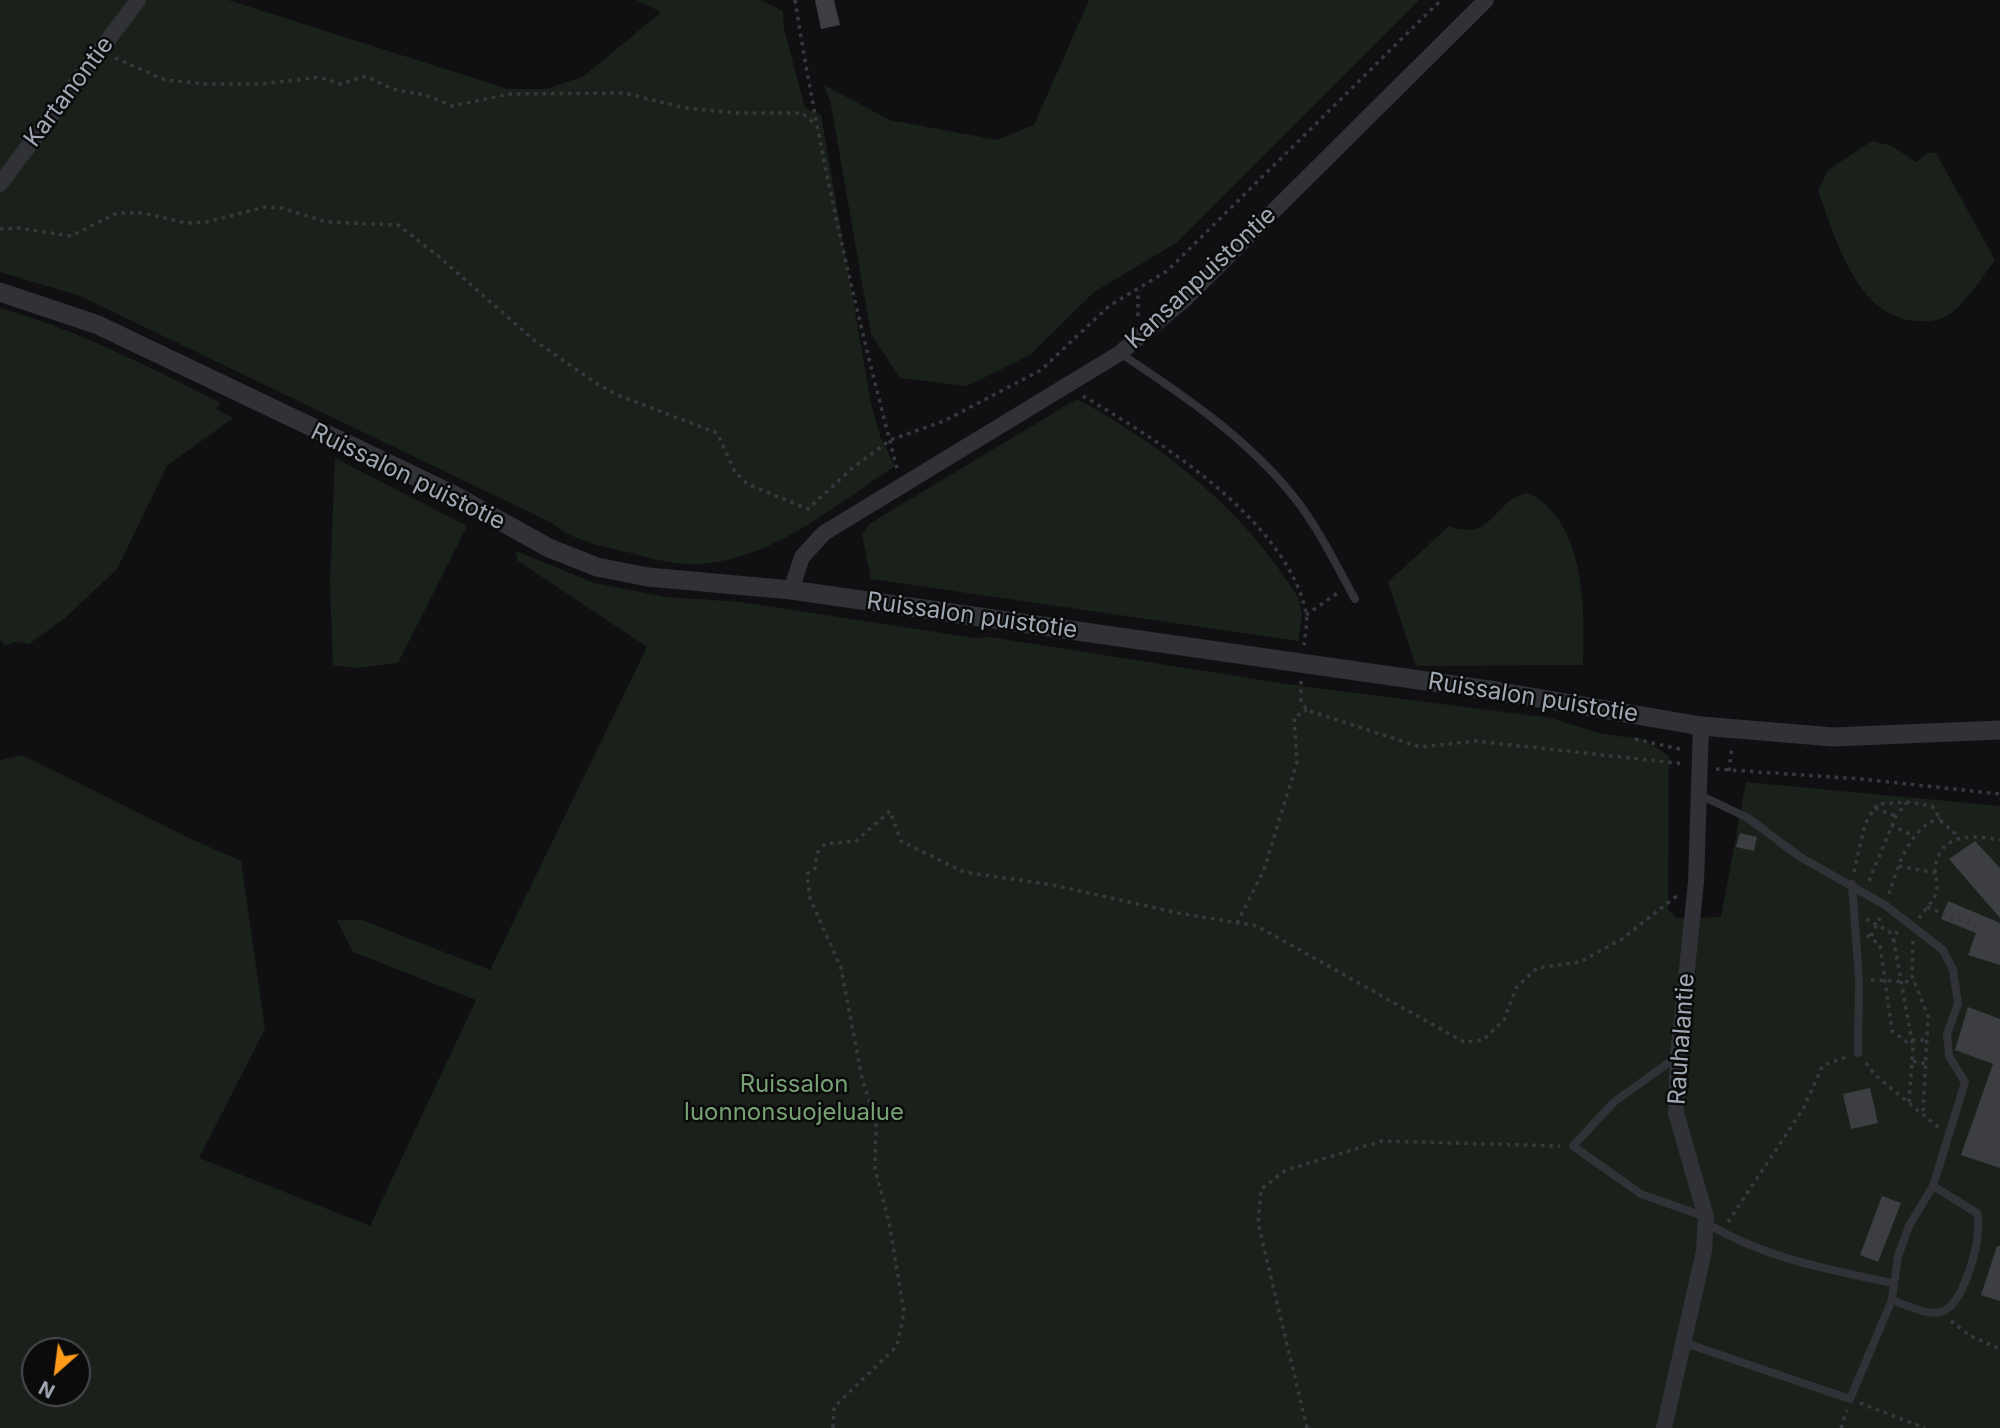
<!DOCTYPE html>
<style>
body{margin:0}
#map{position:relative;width:2000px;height:1428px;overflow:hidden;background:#101012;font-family:Inter,sans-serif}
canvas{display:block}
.north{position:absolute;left:21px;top:1337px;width:70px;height:70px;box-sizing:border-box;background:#0b0b0c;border:2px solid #474a4f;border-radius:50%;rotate:208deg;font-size:19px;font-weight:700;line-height:28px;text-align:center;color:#a0a8b4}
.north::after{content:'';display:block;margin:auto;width:24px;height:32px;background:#ff9b1a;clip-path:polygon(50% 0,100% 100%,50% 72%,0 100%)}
</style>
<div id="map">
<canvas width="2000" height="1428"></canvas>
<div class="north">N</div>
</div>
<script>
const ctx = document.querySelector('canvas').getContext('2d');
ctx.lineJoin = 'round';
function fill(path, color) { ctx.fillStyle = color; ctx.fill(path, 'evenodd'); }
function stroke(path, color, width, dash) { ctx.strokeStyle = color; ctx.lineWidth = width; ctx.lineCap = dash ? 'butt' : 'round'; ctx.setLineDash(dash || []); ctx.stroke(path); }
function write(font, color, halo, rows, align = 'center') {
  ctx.font = font + ' Inter,sans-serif'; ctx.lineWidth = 5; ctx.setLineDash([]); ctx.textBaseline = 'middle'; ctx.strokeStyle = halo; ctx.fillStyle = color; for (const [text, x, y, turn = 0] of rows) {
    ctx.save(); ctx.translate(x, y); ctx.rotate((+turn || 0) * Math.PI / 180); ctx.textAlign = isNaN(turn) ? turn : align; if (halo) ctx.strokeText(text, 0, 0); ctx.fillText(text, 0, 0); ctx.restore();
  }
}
const green = new Path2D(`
 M0,0h228l280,89h38l38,-13 77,-64 -25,-12h124l23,11 1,18 21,79 16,7 50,289 10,35 14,27c-60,39 -120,92 -194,98 -24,2 -51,-6 -74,-12 -26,-6 -54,-11 -75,-29l-472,-227 -80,-24z
 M1089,0h330l-243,243 -82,49 -64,63 -63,31 -67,-8 -29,-44 -40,-229 -7,-20 66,35 107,20 37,-15z
 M1872,141l20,5 24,16 12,-9h8l59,107c-13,17 -28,41 -45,54 -9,6 -19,8 -30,7 -63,0 -84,-83 -102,-130l10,-21z
 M0,308c78,22 149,59 221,95l-5,6 17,9 -66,48 -50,103 -52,49 -36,26 -14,-2 -10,4 -5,-6z
 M1077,399c90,49 168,112 222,200l3,17 -4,25 -427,-62 -9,-44 7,-11z
 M335,458l132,68 -69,137 -41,5 -24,-3 -3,-82z
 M1528,493c58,28 57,117 55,172l-167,1 -28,-84 61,-56c45,17 45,-28 79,-33z
 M516,551l78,32 72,14 75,5 234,36 15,-1 303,48 258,33 47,15 47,7 24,16 -1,154 9,8 44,-1 25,-135 254,24v622h-2000v-668l22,-5 165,82 54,24 24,168 -66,129 171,68 106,-226 -123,-48 -16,-32h25l128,50 157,-323 -129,-86zM35,1351h42v42h-42z`);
const building = new Path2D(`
 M815,0h19l6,25 -19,4z
 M1740,833l17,4 -3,14 -18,-4z
 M1975,841l25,27v50l-51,-59z
 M1948,901l52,22v42l-32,-10 8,-22 -35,-14z
 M1968,1007l32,12v149l-39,-13 32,-91 -38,-14z
 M1870,1088l8,35 -27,6 -8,-35z
 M1882,1196l19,7 -23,59 -18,-7z
 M1997,1246h3v55l-19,-6z`);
const path = new Path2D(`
 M795,0c25,159 61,313 102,468
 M115,58l50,22 42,4h55l57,-7 22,7 25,-8 26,13 33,6 28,11 56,-12 115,-1 61,15 51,5h66l12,10
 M0,229l18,-1 53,8 46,-23h26l43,10 21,-1 58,-15 17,1 44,14 72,3 39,30 98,86 64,44 21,11 97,37 18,39 12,12 61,25 42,-39 40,-30 54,-19 97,-51 68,-64 58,-35 274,-271
 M1138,316v-26
 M1083,396c75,44 204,124 223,217 2,10 -1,22 -2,32
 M1306,615l33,-23
 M1301,681v20l6,9 113,37 55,-6 210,23
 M1635,739l49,11
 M1716,769l145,10 139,15
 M1729,771l3,-25
 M1875,808l21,8
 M1891,825l23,11
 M1899,866l37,7
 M1854,872l11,-48 12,-20 30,-2 25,4 10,16 17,15
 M1869,881l27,-65 10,-13
 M1889,894c9,-28 20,-66 51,-76
 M1927,907l51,20
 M1919,918c5,-8 17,-19 18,-28 1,-9 -4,-19 -1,-27 8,-32 40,-27 64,-23
 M1866,919l23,12 5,10
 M1237,923l27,-53 33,-108 -3,-45 13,-7
 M1897,931l-3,11 19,105 -4,55
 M1867,935l13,10 12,86 20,15
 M1871,936l9,-18
 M1913,941l-1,35 16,40 -5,96
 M1871,980l43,2
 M1912,1040h17
 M1913,1061l15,3
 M1866,1063l9,12 64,53
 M1728,1222l75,-113 20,-44 24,-8
 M1951,1321l18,14 31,14
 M1860,1403l65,25
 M833,1428l1,-21 63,-61 7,-34 -15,-90 -14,-53 1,-47 -14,-44 -21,-110 -31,-70 -3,-24 8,-6 2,-15 8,-9 31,-3 34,-30 11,30 63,31 89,13 125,28 79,13 207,116 19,-2 21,-20 12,-32 21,-20 43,-6 42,-23 56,-44
 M1307,1428l-49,-205 3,-34 25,-19 96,-29 178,5
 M1841,1428l6,-18`);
const service = new Path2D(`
 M1120,353c63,42 126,84 174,144 24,30 42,68 61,102
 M1852,884l7,96 -1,73
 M1678,1056l-64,46 -41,44 68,48 65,23
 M1706,1223c58,35 121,46 186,60
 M1892,1300c15,5 36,17 52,11 21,-9 40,-79 33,-98l-44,-27
 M1685,1343l165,56 42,-99 6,-44 11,-30 24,-40 32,-104 -16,-26 -2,-22 11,-30 -5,-34 -10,-20 -58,-45 -85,-48 -52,-39 -48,-23`);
const minor = new Path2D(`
 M0,184l138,-184
 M791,590l11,-33 22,-24 296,-180 65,-54 301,-299
 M1664,1428l40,-177 2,-34 -30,-104 2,-57 18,-174 5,-156`);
const tertiary = new Path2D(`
 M0,292l98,33 354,169 97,54 48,19 51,10 143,13 705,101 205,35 132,11 167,-7`);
const streetNames = [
 ["Kartanontie",69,92,-53],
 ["Kansanpuistontie",1201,278,-43],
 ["Ruissalon puistotie",408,477,26],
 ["Ruissalon puistotie",972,616,8],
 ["Ruissalon puistotie",1533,698,9],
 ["Rauhalantie",1682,1039,-86]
];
const parkNames = [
 ["Ruissalon",794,1085],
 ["luonnonsuojelualue",794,1113]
];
fill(green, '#1a211a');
fill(building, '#3c3e42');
stroke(path, '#37393e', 3.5, [3.5, 5]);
stroke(service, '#313237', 8);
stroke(minor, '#313237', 16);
stroke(tertiary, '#313237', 19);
write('24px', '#a0a8b4', '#0b0b0c', streetNames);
write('24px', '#77a075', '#0b0b0c', parkNames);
</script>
